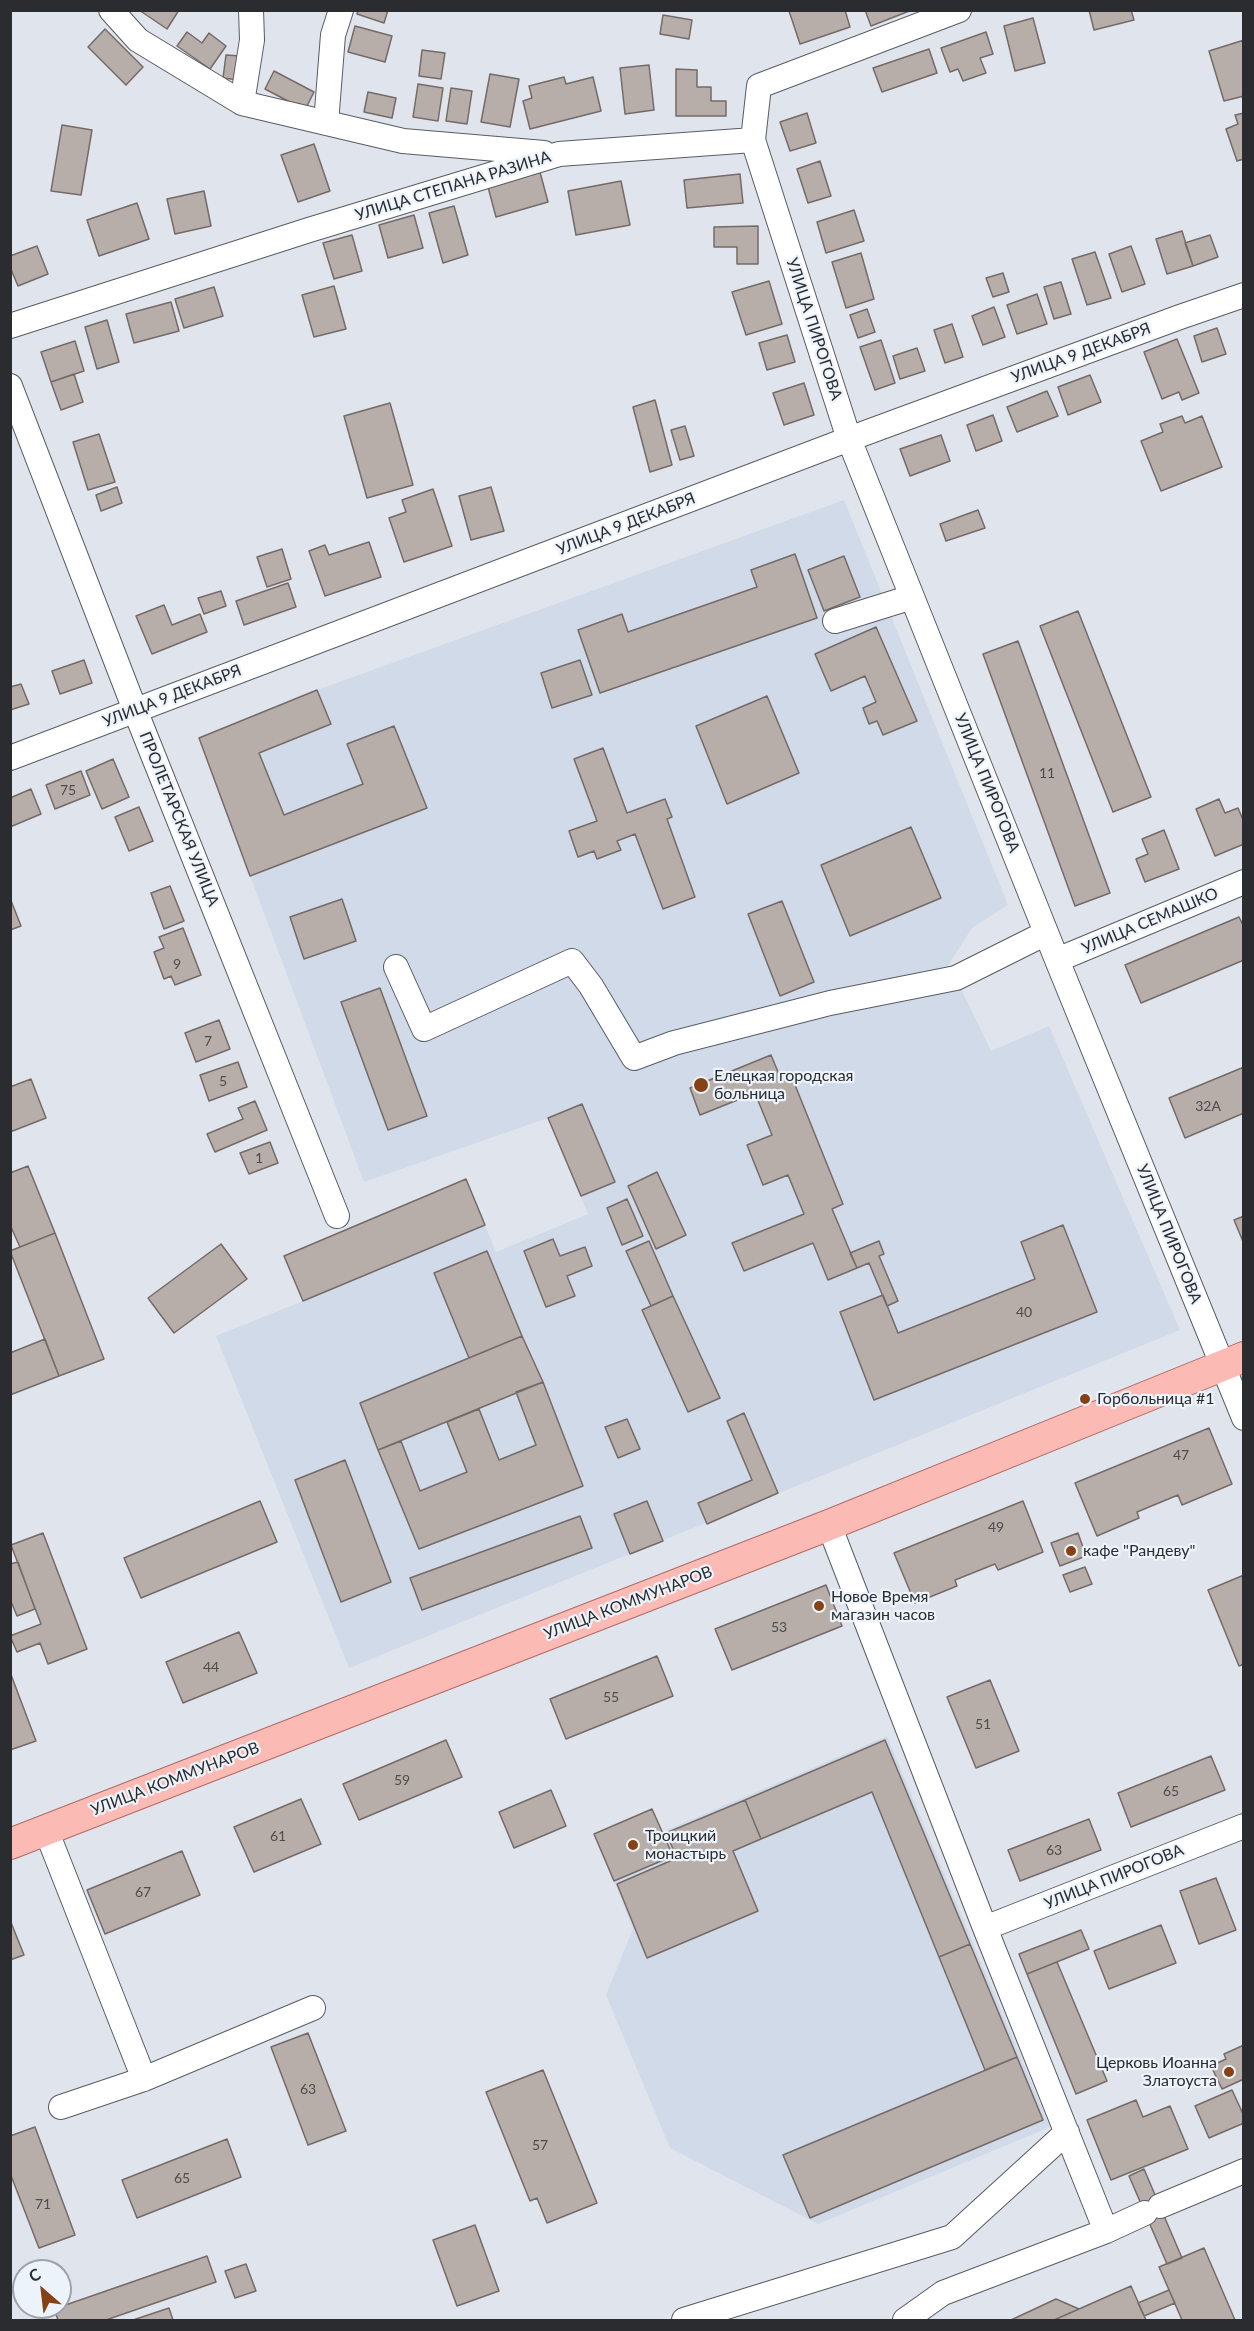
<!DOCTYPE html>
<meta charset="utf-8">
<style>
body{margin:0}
#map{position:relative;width:1254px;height:2331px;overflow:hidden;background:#e0e5ed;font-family:Lato,sans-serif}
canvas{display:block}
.frame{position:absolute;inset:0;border:12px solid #2a2c2f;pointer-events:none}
.north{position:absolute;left:12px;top:2259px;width:60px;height:60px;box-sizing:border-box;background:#edf3fa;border:2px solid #9fa3a9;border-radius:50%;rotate:332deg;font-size:16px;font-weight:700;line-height:24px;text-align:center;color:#2a2c2f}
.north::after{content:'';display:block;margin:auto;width:21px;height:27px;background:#864215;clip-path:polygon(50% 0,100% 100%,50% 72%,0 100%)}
</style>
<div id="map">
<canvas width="1254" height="2331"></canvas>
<div class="frame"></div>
<div class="north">С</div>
</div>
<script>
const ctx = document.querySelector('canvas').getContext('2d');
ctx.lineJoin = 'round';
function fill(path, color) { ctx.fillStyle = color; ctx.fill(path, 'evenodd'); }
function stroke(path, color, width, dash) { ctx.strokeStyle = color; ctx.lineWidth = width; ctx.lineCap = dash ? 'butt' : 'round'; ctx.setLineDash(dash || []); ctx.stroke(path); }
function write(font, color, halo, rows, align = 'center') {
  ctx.font = font + ' Lato,sans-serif'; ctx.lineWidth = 4.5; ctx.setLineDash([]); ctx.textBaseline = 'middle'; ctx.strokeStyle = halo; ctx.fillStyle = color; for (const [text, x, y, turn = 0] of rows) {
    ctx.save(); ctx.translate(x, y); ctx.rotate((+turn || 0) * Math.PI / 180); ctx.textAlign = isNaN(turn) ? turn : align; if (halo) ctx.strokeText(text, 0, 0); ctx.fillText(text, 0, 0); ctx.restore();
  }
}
const built = new Path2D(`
 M844,500l164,405 -36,23 -23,36 42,87 58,-25 131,304 -831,338 -133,-332 87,-35 -19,-45 182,-77 30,73 92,-38 -40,-96 -184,64 -165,-444 118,-48z
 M887,1736l163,391 -232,97 -148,-76 -64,-153 27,-66 -19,-48 59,-25 -11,-24z`);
const building = new Path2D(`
 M139,10h40l-12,19z
 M358,10h30l-4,13 -27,-9z
 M845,10l5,17 -50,17 -11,-33z
 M865,10h47l-41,16z
 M1089,10h42l3,10 -40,10z
 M663,15l29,5 -3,19 -29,-5z
 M1033,18l12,45 -30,8 -11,-45z
 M355,26l37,10 -7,26 -37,-10z
 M105,29l38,38 -17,18 -38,-38z
 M187,32l15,11 7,-10 17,13 -16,23 -33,-23z
 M986,32l7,22 -13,4 6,15 -23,8 -5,-12 -8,3 -9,-24z
 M1244,40v56l-20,5 -15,-50z
 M929,49l8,24 -55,19 -9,-24z
 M422,50l23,3 -4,26 -22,-3z
 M226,55l15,1 -3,24 -15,-2z
 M649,65l5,45 -29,4 -5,-46z
 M676,69l21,1v17h14v14h15v15h-50z
 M274,71l40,21 -9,18 -40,-21z
 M490,74l29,5 -9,48 -29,-5z
 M564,77l2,7 27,-7 8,34 -71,18 -7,-28 9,-3 -3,-12z
 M418,84l25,4 -5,33 -25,-4z
 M451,88l21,3 -5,33 -21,-3z
 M368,92l28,6 -4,20 -28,-6z
 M807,113l9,30 -26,8 -10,-29z
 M1244,113v46l-7,2 -11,-32 12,-5 -3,-9z
 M62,125l30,5 -11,65 -30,-4z
 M314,144l16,47 -32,11 -17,-47z
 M820,161l11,35 -23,7 -11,-34z
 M540,172l8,30 -52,15 -8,-30z
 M740,174l3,29 -56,5 -3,-28z
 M621,181l9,44 -54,10 -8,-44z
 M204,191l7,35 -36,8 -8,-35z
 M137,203l12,36 -50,17 -12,-36z
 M454,206l14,49 -25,8 -14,-50z
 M854,210l10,31 -38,12 -9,-31z
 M414,215l9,33 -35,10 -9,-33z
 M758,226v38h-21v-17h-23v-20z
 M1182,231l11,35 -26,8 -11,-35z
 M352,235l10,36 -28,8 -11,-36z
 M1210,235l8,22 -25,9 -8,-23z
 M37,246l11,28 -30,12 -8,-19v-11z
 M1131,246l14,38 -23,8 -13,-38z
 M1095,252l16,46 -24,7 -15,-46z
 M861,253l13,46 -28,9 -14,-46z
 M1003,273l6,19 -16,5 -7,-19z
 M769,281l13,43 -36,11 -14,-43z
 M1061,282l10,32 -17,5 -10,-32z
 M334,286l12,43 -32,8 -12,-42z
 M214,287l9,29 -39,12 -9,-29z
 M1037,294l10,30 -30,10 -10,-29z
 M171,302l8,29 -45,12 -8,-29z
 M994,307l11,30 -22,8 -11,-29z
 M867,309l8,23 -17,6 -8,-23z
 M107,320l12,42 -22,7 -12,-42z
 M952,324l11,33 -18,6 -11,-33z
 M1217,328l9,26 -24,8 -8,-26z
 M787,335l8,27 -28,8 -8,-27z
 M1177,339l22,54 -17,7 -3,-8 -17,7 -18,-47z
 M881,340l14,43 -20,7 -15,-43z
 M75,341l9,30 -33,11 -10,-30z
 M917,348l8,23 -25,8 -7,-23z
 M74,374l9,28 -22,8 -10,-28z
 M1090,375l11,27 -33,13 -10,-28z
 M804,383l10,32 -30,10 -11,-32z
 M1047,391l11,25 -41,16 -10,-25z
 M655,400l17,65 -22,7 -17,-65z
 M390,403l23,82 -46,13 -23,-82z
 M993,415l9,26 -26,10 -9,-26z
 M1182,416l3,7 17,-7 20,51 -61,24 -20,-50 22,-9 -3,-8z
 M685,426l9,30 -14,4 -9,-30z
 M99,434l16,48 -27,8 -15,-48z
 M941,435l9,26 -40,15 -10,-27z
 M117,487l5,16 -21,8 -5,-16z
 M491,487l13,44 -33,9 -12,-44z
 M433,489l19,57 -48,16 -15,-44 17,-6 -4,-12z
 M978,510l7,18 -39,13 -6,-17z
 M369,542l12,35 -56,19 -16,-45 16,-6 4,10z
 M282,549l9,30 -24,8 -10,-30z
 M795,554l22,64 -217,75 -22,-63 44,-16 6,18 129,-45 -6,-17z
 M844,556l16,41 -36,14 -16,-41z
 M288,583l8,24 -52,18 -8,-24z
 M221,591l5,15 -22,8 -6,-16z
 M164,605l8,20 28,-11 7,18 -55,22 -16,-38z
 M1078,611l73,186 -38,15 -73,-186z
 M876,627l41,94 -34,14 -6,-14 -8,3 -6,-16 13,-6 -11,-26 -34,15 -16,-37z
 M1018,641l92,252 -35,13 -92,-252z
 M84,660l8,23 -32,11 -8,-23z
 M580,660l12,35 -40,13 -11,-35z
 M21,684l8,20 -19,6v-23z
 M317,690l14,34 -72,29 25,62 79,-31 -16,-40 47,-18 33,82 -177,68 -51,-138z
 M767,696l32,77 -72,31 -31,-78z
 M603,748l24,65 38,-14 7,18 -5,2 28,78 -32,12 -28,-75 -18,7 4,9 -24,9 -3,-8 -16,6 -9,-26 28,-10 -23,-62z
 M113,759l16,38 -27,12 -16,-38z
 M81,771l9,24 -35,14 -9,-24z
 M31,789l10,25 -31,13v-29z
 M1219,799l6,14 13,-5 6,14v22l-29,12 -19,-47z
 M139,807l14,34 -24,10 -14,-34z
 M911,827l30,71 -91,38 -29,-71z
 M1164,830l15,39 -34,13 -9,-23 12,-5 -6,-15z
 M170,886l14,35 -20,8 -13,-36z
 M10,898l11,28 -11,4z
 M342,899l14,42 -52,18 -14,-42z
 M782,901l32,81 -34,14 -32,-82z
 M1239,917l5,10v33l-103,43 -16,-38z
 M183,928l18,47 -26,10 -4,-9 -7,3 -10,-27 10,-4 -5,-11z
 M380,988l47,128 -39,14 -47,-128z
 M219,1020l11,29 -34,13 -11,-29z
 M771,1055l10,24 10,-4 52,129 -11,5 25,59 -29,12 -15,-37 -69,28 -12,-28 72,-29 -16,-39 -25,10 -16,-40 25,-10 -17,-42 -55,22 -10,-27z
 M238,1062l9,25 -38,14 -9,-26z
 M1244,1067v46l-59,25 -16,-40z
 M31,1079l15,39 -36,14v-45z
 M255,1101l12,29 -52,22 -8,-18 36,-15 -5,-11z
 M582,1104l33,78 -34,14 -33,-78z
 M270,1142l8,21 -29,11 -9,-21z
 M28,1166l27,67 -35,14 -10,-22v-52z
 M657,1172l29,63 -30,14 -28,-63z
 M466,1179l19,46 -182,76 -19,-45z
 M627,1199l16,37 -21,9 -15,-37z
 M1244,1216v28l-10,-24z
 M1063,1225l34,87 -223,88 -34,-88 43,-17 15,38 137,-54 -14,-37z
 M55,1233l49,126 -45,17 -49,-125z
 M553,1239l7,17 25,-9 7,19 -25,10 8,20 -29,11 -22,-56z
 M649,1241l24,55 -22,10 -25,-55z
 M879,1241l5,13 -5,2 19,45 -11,5 -18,-43 -12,5 -7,-15z
 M221,1244l26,35 -73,54 -26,-35z
 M487,1251l35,85 -53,22 -35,-85z
 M673,1296l47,102 -32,14 -46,-102z
 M522,1336l21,46 -165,68 -18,-47z
 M45,1339l14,37 -49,19v-42z
 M543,1382l40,104 -164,63 -41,-99 23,-9 19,50 47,-19 -20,-50 32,-13 20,51 37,-15 -20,-53z
 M744,1413l34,80 -71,31 -9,-21 54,-23 -25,-59z
 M627,1419l13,30 -22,9 -13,-31z
 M1209,1428l23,56 -50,21 -4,-10 -41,17 2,6 -42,18 -22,-53z
 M345,1460l46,122 -50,20 -46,-122z
 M260,1501l17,41 -136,56 -17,-40z
 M647,1501l16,40 -33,13 -16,-40z
 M1023,1501l20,51 -45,18 -3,-6 -40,16 2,6 -42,17 -21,-50z
 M580,1516l12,32 -170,62 -12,-32z
 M43,1533l44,116 -39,15 -8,-21 -23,9 -7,-16 31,-12 -30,-79z
 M1078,1533l8,23 -26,10 -9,-23z
 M18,1562l17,47 -18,7 -7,-17v-35z
 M1085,1567l7,17 -22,8 -7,-17z
 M1244,1575v89l-5,2 -31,-76z
 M826,1585l16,41 -110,44 -17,-41z
 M239,1632l18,41 -74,30 -17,-41z
 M657,1656l16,40 -107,43 -16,-40z
 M10,1672l26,69 -26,9z
 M990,1680l29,71 -43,17 -29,-71z
 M446,1740l16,37 -103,43 -16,-36z
 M885,1740l85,204 -31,13 -67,-165 -111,47 -16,-39z
 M1211,1756l14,34 -94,37 -13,-34z
 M551,1790l15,36 -52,22 -15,-36z
 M301,1799l20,45 -67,28 -20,-45z
 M745,1800l16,39 -28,12 25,60 -111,47 -30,-74 60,-26 -11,-25z
 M652,1809l21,47 -59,25 -20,-47z
 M1089,1819l12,31 -81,31 -12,-31z
 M182,1851l18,44 -95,39 -18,-44z
 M1216,1878l20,52 -37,14 -19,-53z
 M10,1920l14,35 -14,5z
 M1161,1925l15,38 -67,26 -15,-38z
 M1081,1930l8,19 -62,25 -8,-20z
 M970,1944l47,113 -32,13 -46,-113z
 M1057,1962l50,119 -31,13 -49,-120z
 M308,2033l38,98 -38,14 -37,-98z
 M1244,2045v34l-22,10 -11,-23 15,-7 -2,-5z
 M1017,2057l26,63 -233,98 -27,-63z
 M543,2070l54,133 -50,20 -10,-25 -7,3 -44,-109z
 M1232,2090l12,26v7l-35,15 -14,-32z
 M1136,2100l7,17 27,-11 18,43 -77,31 -24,-60z
 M35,2127l40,108 -36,13 -29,-75v-37z
 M227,2139l14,38 -104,41 -15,-38z
 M1144,2169l38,89 -15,6 -38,-88z
 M475,2225l24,66 -42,15 -24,-66z
 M1204,2248l31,72h-53l-13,-30 -10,-23z
 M207,2256l9,26 -110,38h-48l-4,-11z
 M246,2264l10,27 -21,7 -10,-27z
 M1131,2286l15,34h-92l25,-11z
 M1169,2290l6,13 -31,13 -6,-13z
 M1056,2299l23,10 -25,11h-43z
 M169,2308l4,12h-40z`);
const minor = new Path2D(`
 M111,10l27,30 104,63 161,38 141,12
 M242,103l10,-63 -1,-30
 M326,123l7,-88 8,-25
 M753,140l96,299 208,521 187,458
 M10,326l299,-96 250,-76 194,-14 6,-54 200,-76
 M10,386l125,324 202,506
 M835,621l77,-24
 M10,758l839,-319 331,-122 64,-22
 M1057,960l187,-78
 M396,967l28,62 148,-68 19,25 43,72 40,-15 156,-40 126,-25 90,-45
 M829,1525l156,403 121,303
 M46,1830l98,249
 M985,1928l259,-102
 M61,2107l83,-28 169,-71
 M1160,2206l84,-35
 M684,2320l268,-83 115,-105
 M905,2320l38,-27 163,-62 39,-18`);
const major = new Path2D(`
 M10,1844l819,-319 415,-168`);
const markers = [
 [701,1085,8,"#864215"],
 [1085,1399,6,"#864215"],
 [1071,1551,6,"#864215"],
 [819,1606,6,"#864215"],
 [633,1845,6,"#864215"],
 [1229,2072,6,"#864215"]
];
const numberNames = [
 ["11",1047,773],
 ["75",68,790],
 ["9",177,964],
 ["7",208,1041],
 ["5",223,1081],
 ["32А",1208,1106],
 ["1",259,1158],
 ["40",1024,1312],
 ["47",1181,1455],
 ["49",996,1527],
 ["53",779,1627],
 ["44",211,1667],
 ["55",611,1697],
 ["51",983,1724],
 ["59",402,1780],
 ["65",1171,1791],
 ["61",278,1836],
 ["63",1054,1850],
 ["67",143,1892],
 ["63",308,2089],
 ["57",540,2145],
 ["65",182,2178],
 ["71",43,2204]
];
const streetNames = [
 ["УЛИЦА СТЕПАНА РАЗИНА",453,186,-17],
 ["УЛИЦА ПИРОГОВА",814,329,72],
 ["УЛИЦА 9 ДЕКАБРЯ",1081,353,-20],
 ["УЛИЦА 9 ДЕКАБРЯ",626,524,-21],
 ["УЛИЦА 9 ДЕКАБРЯ",172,696,-21],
 ["УЛИЦА ПИРОГОВА",987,783,68],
 ["ПРОЛЕТАРСКАЯ УЛИЦА",179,819,68],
 ["УЛИЦА СЕМАШКО",1150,921,-23],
 ["УЛИЦА ПИРОГОВА",1169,1234,68],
 ["УЛИЦА КОММУНАРОВ",628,1603,-21],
 ["УЛИЦА КОММУНАРОВ",175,1779,-21],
 ["УЛИЦА ПИРОГОВА",1114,1877,-22]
];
const poiNames = [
 ["Елецкая городская",714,1076],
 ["больница",714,1094],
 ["Горбольница #1",1097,1399],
 ["кафе \"Рандеву\"",1083,1551],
 ["Новое Время",831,1597],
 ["магазин часов",831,1615],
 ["Троицкий",645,1836],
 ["монастырь",645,1854],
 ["Церковь Иоанна",1217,2063,"right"],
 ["Златоуста",1217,2081,"right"]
];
fill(built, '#d1dae8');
fill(building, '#b7aeaa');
stroke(building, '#746b68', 1.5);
stroke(minor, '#585c62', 26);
stroke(major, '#b06a65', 32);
stroke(minor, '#fff', 24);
stroke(major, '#fbbab4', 30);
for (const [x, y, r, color] of markers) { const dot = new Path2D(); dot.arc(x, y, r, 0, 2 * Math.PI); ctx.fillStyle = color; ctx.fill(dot); stroke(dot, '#edf3fa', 2); }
write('14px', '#4d4c4e', null, numberNames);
write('16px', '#2a2c2f', '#edf3fa', streetNames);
write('16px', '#2a2c2f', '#edf3fa', poiNames, 'left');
</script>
